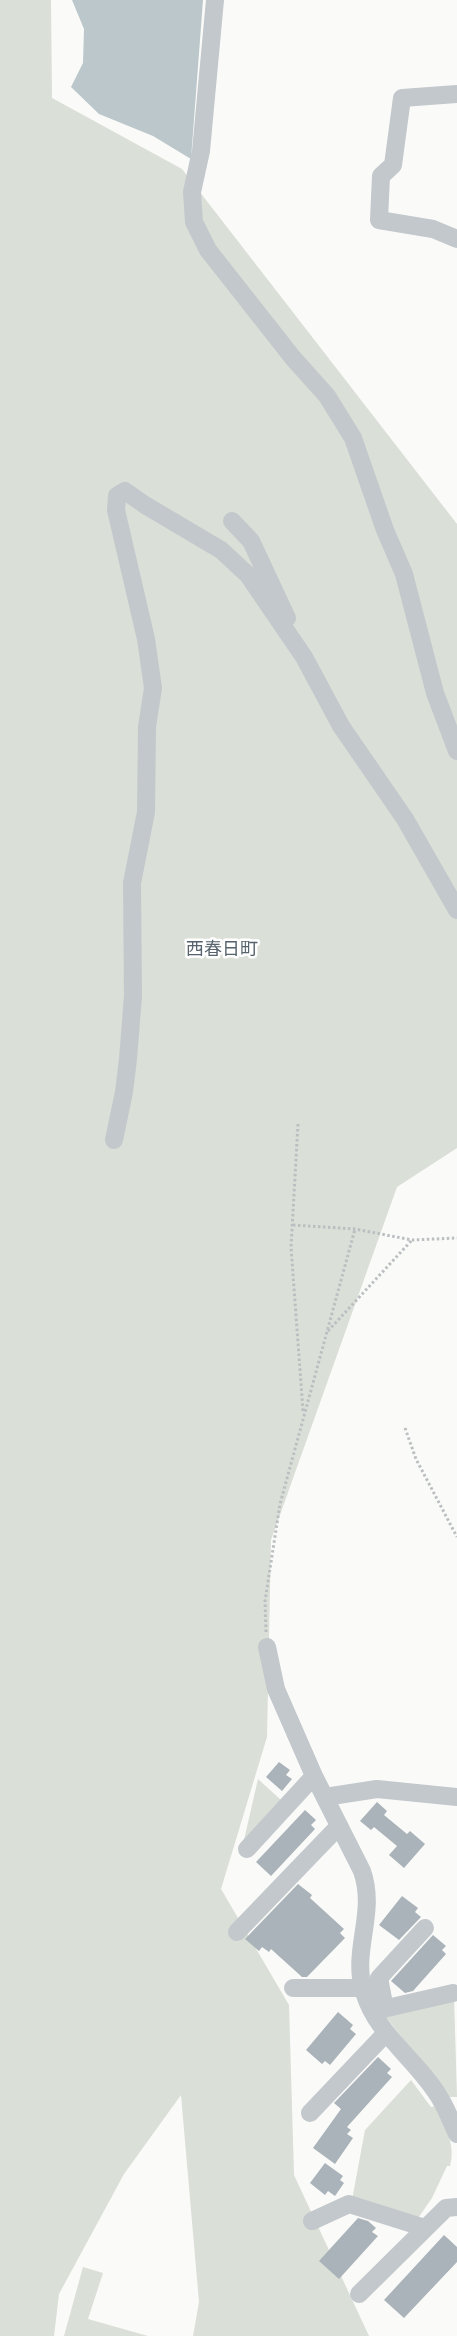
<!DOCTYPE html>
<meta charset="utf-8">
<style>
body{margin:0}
canvas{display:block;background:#fafaf8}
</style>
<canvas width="457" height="2336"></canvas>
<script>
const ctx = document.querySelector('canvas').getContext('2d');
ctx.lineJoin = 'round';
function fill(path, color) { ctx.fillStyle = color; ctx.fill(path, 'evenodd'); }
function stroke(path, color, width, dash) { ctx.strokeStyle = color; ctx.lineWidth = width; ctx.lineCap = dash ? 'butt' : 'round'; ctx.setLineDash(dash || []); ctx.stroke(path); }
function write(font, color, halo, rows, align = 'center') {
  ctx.font = font + ' "Space Grotesk","Noto Sans JP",sans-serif'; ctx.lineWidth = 5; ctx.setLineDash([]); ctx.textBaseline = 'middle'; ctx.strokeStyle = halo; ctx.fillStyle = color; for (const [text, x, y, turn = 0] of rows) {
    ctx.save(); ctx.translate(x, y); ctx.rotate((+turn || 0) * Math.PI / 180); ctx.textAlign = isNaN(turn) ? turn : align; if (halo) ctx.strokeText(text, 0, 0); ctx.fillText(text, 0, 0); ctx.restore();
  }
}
const green = new Path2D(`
 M0,0h51l1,98 130,71 275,355v624l-60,39 -126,353 -4,197 -46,152 68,116 5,170 75,161h-176l6,-34 -18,-207 -57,79 -65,120 -5,42h-54z
 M258,1779l24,22 -38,39z
 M454,1997l3,100h-9l-65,-84z
 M411,2080l20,27 5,-1c9,20 20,39 14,60h-3l-15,32 -16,23 -64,-21 13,-70z
 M83,2267l20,6 -15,46 60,17h-84z`);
const water = new Path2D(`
 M72,0h131l-12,159 -38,-23 -54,-22 -28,-27 12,-24 1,-34z`);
const building = new Path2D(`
 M279,1762l11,8 -4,5 6,4 -10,12 -16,-14z
 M377,1802l10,9 -3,4 23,19 3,-3 15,13 -21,24 -15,-13 8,-9 -23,-19 -3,3 -11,-9z
 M305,1810l11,10 -5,5 4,4 -44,47 -15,-14z
 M298,1884l14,11 -2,3 34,31 -4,4 5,5 -38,39h-5l-31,-28 -2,3 -7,-5 -3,4 -14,-12z
 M402,1896l16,12 -3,4 6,5 -22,23 -20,-15z
 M433,1935l13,11 -4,4 4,4 -33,37 -8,2 -14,-12z
 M338,2012l15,13 -3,4 6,5 -26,31 -5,-4 -3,3 -16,-14z
 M378,2057l13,12 -4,4 5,4 -45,50 4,3 -4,4 6,4 -18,26 -22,-16 28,-39 -7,-6z
 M325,2163l18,13 -3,4 4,3 -9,13 -7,-5 -3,4 -15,-12z
 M358,2218l10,3 8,7 -4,4 6,4 -39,43 -20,-18z
 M444,2235l13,12v15l-53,56 -20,-18z`);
const path = new Path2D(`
 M298,1124l-7,123 12,164
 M293,1225l62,4 57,11 45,-2
 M328,1331l84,-91
 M405,1428l11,31 41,78
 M266,1632l-1,-31 15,-97 75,-275`);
const minor = new Path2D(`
 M215,0l-14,151 -9,41 2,30 14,28 85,108 34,38 26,42 32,92 19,44 31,119 22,58
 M457,94l-55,4 -9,67 -12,11 -2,44 54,9 24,10
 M232,521l19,20 36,77
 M114,1140l10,-48 4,-33 5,-63 -1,-113 14,-71 1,-85 6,-39 -7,-49 -30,-129 1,-14 8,-5 20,14 76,45 27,25 56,82 37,69 64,93 52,91
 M267,1647l9,42 38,87 48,95c15,43 -11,79 2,121 13,44 55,69 77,108 6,10 11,23 16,34
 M325,1797l52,-8 80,8
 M247,1849l67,-73
 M237,1932l102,-106
 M293,1988h70
 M385,2009l-6,-31 46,-50
 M374,2011l79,-18
 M310,2113l76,-80
 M312,2221l37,-17 76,24
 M359,2294l87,-86 11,-1`);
const quarterNames = [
 ["西春日町",222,950]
];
fill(green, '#dadfd7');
fill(water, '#bbc7cb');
fill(building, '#aab3b9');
stroke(path, '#bbbfc2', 3, [2.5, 2.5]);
stroke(minor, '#c3c8cc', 18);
write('18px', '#57646e', '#fff', quarterNames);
</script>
